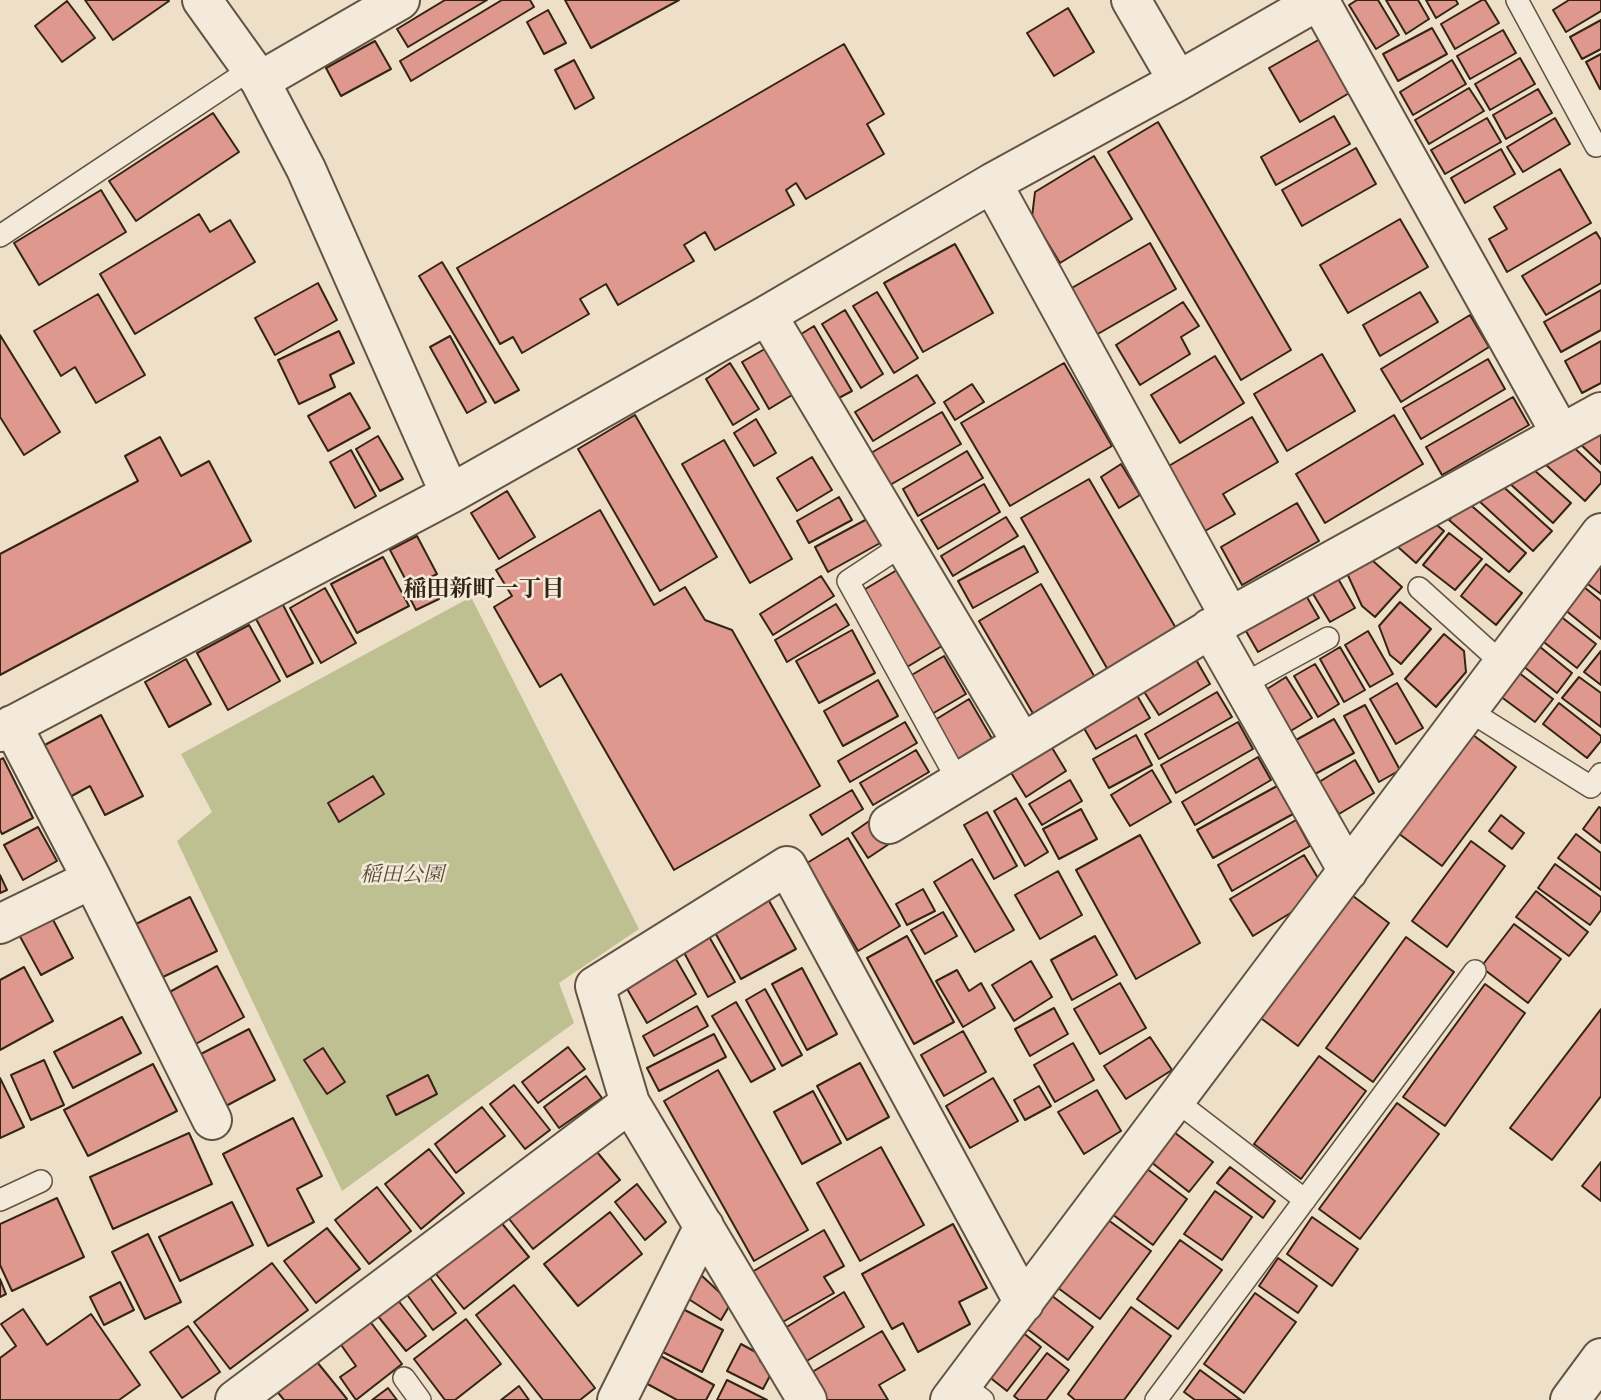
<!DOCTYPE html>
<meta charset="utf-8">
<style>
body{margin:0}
canvas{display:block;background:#eedfc8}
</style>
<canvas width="1601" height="1400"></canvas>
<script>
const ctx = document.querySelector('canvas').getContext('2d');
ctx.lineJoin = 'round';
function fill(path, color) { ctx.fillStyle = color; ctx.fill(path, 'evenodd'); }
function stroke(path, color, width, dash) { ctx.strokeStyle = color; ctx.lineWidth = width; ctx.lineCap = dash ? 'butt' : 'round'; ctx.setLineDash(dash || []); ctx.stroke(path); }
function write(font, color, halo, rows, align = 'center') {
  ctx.font = font + ' "Libre Bodoni","Noto Serif JP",serif'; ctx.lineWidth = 5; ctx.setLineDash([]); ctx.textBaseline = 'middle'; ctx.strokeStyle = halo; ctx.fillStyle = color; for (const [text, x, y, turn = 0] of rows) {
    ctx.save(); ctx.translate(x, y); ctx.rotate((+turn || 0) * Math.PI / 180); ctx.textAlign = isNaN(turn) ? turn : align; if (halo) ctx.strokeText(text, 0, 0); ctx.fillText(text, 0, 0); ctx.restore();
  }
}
const green = new Path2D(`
 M471,597l168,332 -80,54 15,40 -232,168 -165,-350 35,-29 -31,-58z`);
const building = new Path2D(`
 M85,0h83l1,1 -56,39z
 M445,0h42l-79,47 -11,-18z
 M502,0h28l4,7 -123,74 -11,-20z
 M565,0h114l-88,48z
 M1357,0h21l21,35 -23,14 -27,-44z
 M1386,0h32l11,19 -23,15z
 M1426,0h30l2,4 -22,14z
 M1482,0h3l14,23 -44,26 -14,-25z
 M1569,0h32v11l-35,21 -13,-22z
 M67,1l28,37 -33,24 -27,-36z
 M1068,8l26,44 -40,24 -27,-43z
 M548,10l18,33 -22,11 -17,-32z
 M1601,20v29l-19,10 -12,-22z
 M1432,28l15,26 -49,27 -15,-27z
 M1503,30l13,23 -46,26 -13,-23z
 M1320,39l31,53 -51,30 -31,-54z
 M375,41l16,28 -50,27 -15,-28z
 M844,44l40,70 -17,10 17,30 -78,45 -10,-16 -10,7 8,15 -79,45 -10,-18 -21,13 10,16 -76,44 -12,-21 -26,15 9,15 -67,39 -9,-16 -13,7 -43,-76z
 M1601,54v35h-1l-14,-27z
 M1520,58l15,26 -45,26 -15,-26z
 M574,60l20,38 -19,11 -20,-39z
 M1452,60l14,24 -53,31 -13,-23z
 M1469,88l15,23 -55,33 -14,-24z
 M1538,89l14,24 -46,26 -13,-24z
 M213,113l26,39 -103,69 -27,-40z
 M1334,116l16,28 -74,41 -15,-28z
 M1487,118l14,24 -56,32 -14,-24z
 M1555,118l15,26 -47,28 -16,-25z
 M1158,122l133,228 -50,30 -133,-228z
 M1356,148l20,36 -74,42 -20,-36z
 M1501,149l14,25 -50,29 -14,-25z
 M1094,156l38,63 -72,44 -28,-46 3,-25z
 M1560,169l31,54 -84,49 -18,-33 18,-10 -13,-22z
 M101,190l25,42 -87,53 -25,-42z
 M199,214l11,18 20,-12 25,42 -120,72 -35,-60z
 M1400,219l28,48 -80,46 -28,-48z
 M1596,232l5,8v43l-55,32 -24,-39z
 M1150,243l26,46 -80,46 -26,-46z
 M955,244l38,69 -70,39 -39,-69z
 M442,262l77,128 -24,13 -76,-127z
 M318,283l19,37 -62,35 -20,-37z
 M1601,290v40l-40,22 -17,-30z
 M877,292l41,66 -24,15 -41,-67z
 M1420,292l18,30 -58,34 -17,-31z
 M98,294l47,81 -49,28 -21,-36 -14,9 -27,-45z
 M1183,302l16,24 -18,11 9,17 -50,31 -24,-40z
 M845,310l38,64 -22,14 -39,-64z
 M1470,315l19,32 -88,55 -20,-33z
 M814,326l38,65 -17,9 -37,-64z
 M339,331l15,32 -24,12 5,12 -36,17 -21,-44z
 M0,335l60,97 -36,23 -24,-38z
 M450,336l36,66 -19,11 -37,-66z
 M1601,341v42l-19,10 -17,-32z
 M770,346l27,46 -28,17 -27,-47z
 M1322,354l33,57 -68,40 -33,-57z
 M1215,356l29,47 -64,40 -29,-48z
 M1488,359l17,30 -84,50 -18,-31z
 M730,363l29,46 -26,16 -27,-46z
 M1064,363l48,83 -102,60 -49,-83z
 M917,375l18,28 -62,38 -18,-29z
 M972,384l12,18 -29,18 -11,-18z
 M350,393l20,35 -42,23 -20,-35z
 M1513,397l16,28 -87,50 -16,-28z
 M942,412l19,32 -71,41 -19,-32z
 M635,415l82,142 -57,34 -82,-142z
 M1394,415l29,49 -98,59 -29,-49z
 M1252,417l26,45 -55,32 12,20 -30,17 -38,-64z
 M756,419l20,34 -22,13 -20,-33z
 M1601,420v44l-26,-25z
 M378,436l25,43 -23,12 -24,-42z
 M160,437l21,39 28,-15 42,80 -251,134v-121l138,-73 -13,-25z
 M724,440l68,119 -42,24 -68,-119z
 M1567,441l34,32v10l-16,18 -40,-37z
 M351,450l25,46 -21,12 -25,-46z
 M967,451l16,27 -65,38 -15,-27z
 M812,457l20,33 -35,21 -20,-33z
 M1524,461l47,42 -18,20 -46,-42z
 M1121,464l19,31 -21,13 -18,-31z
 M1089,479l88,151 -69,40 -87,-152z
 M1496,480l56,51 -19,20 -55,-51z
 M984,484l16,28 -62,37 -17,-29z
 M507,491l28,46 -36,22 -28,-46z
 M839,497l13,23 -43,23 -12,-22z
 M1466,501l60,52 -17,19 -60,-52z
 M1297,503l22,38 -77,44 -21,-38z
 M600,510l54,95 31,-18 20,33 27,10 88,156 -146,84 -113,-196 -21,13 -46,-80 18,-11 -16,-26z
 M1426,516l18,15 -28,32 -27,-24z
 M1006,517l12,19 -65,40 -12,-20z
 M869,518l13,24 -54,30 -13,-25z
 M1449,533l33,26 -27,31 -32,-25z
 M417,536l20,38 -27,14 -20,-38z
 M1024,546l14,26 -65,36 -15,-27z
 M1363,552l39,35 -27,30 -13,-11 -16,-35z
 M383,557l26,49 -52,27 -26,-49z
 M1601,561v33l-20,-15z
 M1486,564l36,29 -26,32 -35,-29z
 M897,570l45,76 -35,21 -45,-76z
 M1333,570l22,38 -25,14 -23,-38z
 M821,576l13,20 -61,39 -13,-21z
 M1578,582l23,19v38l-42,-34z
 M1041,584l56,97 -62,36 -56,-96z
 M1300,585l19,33 -61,34 -19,-33z
 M325,588l31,55 -35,20 -31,-55z
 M433,588l6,11 -23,11 -5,-10z
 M1400,602l31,27 -30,35 -11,-9 -11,-29z
 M282,603l31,60 -26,14 -32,-60z
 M836,604l13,21 -62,37 -12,-22z
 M1555,612l41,32 -19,24 -41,-32z
 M249,625l31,56 -52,29 -31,-57z
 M852,630l23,43 -56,30 -23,-42z
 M1368,631l25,43 -23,13 -25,-42z
 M1444,634l20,17 2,21 -30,35 -31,-28z
 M1534,642l38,31 -15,20 -39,-31z
 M1340,647l25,43 -21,12 -24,-43z
 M1601,651v34l-17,-13z
 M944,656l22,38 -34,20 -22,-38z
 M1195,658l15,26 -51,31 -16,-25z
 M186,659l25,45 -42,23 -24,-45z
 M1315,664l24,40 -21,13 -24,-41z
 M1514,669l39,30 -18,23 -39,-29z
 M1286,677l26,41 -23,14 -25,-41z
 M1579,677l22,16v34l-39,-29z
 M878,680l20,36 -55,30 -19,-35z
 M1397,683l26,45 -27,16 -26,-45z
 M1135,692l15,26 -54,31 -15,-26z
 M1217,692l15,25 -73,42 -14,-25z
 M969,699l25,43 -34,20 -25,-42z
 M1559,703l42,33v5l-14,17 -44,-34z
 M1365,705l35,65 -21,12 -35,-66z
 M101,715l42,81 -38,19 -15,-29 -22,12 -27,-51z
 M1334,719l20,34 -39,21 -19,-34z
 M905,722l12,21 -67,39 -12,-21z
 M1238,722l15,27 -77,44 -15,-28z
 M1469,732l47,35 -74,99 -48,-36z
 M1136,735l16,30 -43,23 -16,-29z
 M1051,746l15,25 -40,26 -16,-26z
 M916,750l13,22 -56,33 -13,-22z
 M1258,757l13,23 -76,45 -13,-23z
 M3,758l30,60 -31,16 -2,-4v-70z
 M1355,760l19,33 -35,21 -20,-32z
 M1152,770l19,32 -41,24 -19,-31z
 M373,776l11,18 -45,28 -11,-19z
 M1070,780l12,21 -40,24 -13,-21z
 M1277,786l16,28 -80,44 -16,-28z
 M852,790l11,19 -41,26 -12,-20z
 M1016,798l32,54 -23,14 -31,-55z
 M1599,807l2,1v35l-18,-14z
 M1081,809l16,30 -38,20 -16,-30z
 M987,812l30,54 -23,13 -30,-54z
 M1501,815l23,18 -12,16 -23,-18z
 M875,817l17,25 -24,16 -16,-25z
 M1296,820l14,26 -78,45 -14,-26z
 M38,827l19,34 -34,19 -19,-35z
 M1576,834l25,19v37l-43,-32z
 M1140,835l60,108 -64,36 -60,-109z
 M848,838l52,88 -42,25 -51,-88z
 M1471,841l34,25 -58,81 -35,-26z
 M1304,855l14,23 -21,31 -44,27 -23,-37z
 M972,859l42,71 -39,22 -41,-70z
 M1555,864l46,33v13l-11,15 -52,-37z
 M1058,871l24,44 -42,24 -25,-44z
 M0,875l7,15 -7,3z
 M923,889l12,22 -28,14 -11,-21z
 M1536,891l52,41 -19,24 -53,-39z
 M1349,893l40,30 -91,123 -40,-30z
 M190,897l27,54 -54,26 -27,-53z
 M768,899l28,50 -55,30 -28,-50z
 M943,912l14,24 -32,18 -14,-24z
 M50,914l23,44 -32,17 -24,-44z
 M1514,924l47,35 -33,44 -47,-36z
 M707,933l28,49 -27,15 -27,-50z
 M907,936l47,86 -40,22 -47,-86z
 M1095,936l22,39 -45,25 -21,-40z
 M1406,937l48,35 -81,110 -47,-34z
 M673,954l23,40 -49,29 -24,-41z
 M1031,961l21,36 -38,24 -22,-36z
 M217,966l27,51 -50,28 -28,-51z
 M24,967l29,54 -53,29v-70z
 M802,968l35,66 -30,16 -35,-66z
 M957,970l12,21 12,-8 14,25 -32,19 -27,-46z
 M1120,983l26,45 -46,26 -26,-45z
 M1485,984l40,29 -80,113 -42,-29z
 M765,989l37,66 -20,11 -36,-66z
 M736,1002l39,67 -24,13 -39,-66z
 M697,1006l11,20 -54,30 -11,-20z
 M1054,1008l14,26 -38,22 -15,-27z
 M1601,1009v87l-49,64 -42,-32z
 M122,1017l19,36 -68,35 -19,-36z
 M249,1029l26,51 -51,27 -27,-51z
 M963,1031l23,41 -42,24 -23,-41z
 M714,1034l12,23 -67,34 -12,-23z
 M1150,1037l22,33 -46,29 -22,-33z
 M1073,1043l21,37 -39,22 -21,-37z
 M568,1047l17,22 -47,34 -16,-21z
 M323,1048l22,34 -18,12 -23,-34z
 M1319,1056l47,35 -65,88 -47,-35z
 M44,1060l20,45 -33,15 -20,-45z
 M860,1063l29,54 -42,23 -30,-54z
 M153,1064l24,47 -89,45 -24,-46z
 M718,1070l90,160 -54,31 -90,-160z
 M428,1075l9,19 -41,21 -9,-19z
 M586,1076l16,22 -43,30 -15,-21z
 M0,1078l24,49 -24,11z
 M993,1078l25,43 -48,27 -24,-42z
 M514,1085l36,45 -25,19 -35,-45z
 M1039,1086l12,20 -26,14 -11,-20z
 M1097,1090l24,41 -37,23 -26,-42z
 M813,1091l28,52 -39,21 -28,-52z
 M1397,1103l42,31 -79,105 -41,-30z
 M482,1107l23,29 -49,37 -21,-29z
 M293,1118l29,58 -25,13 17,33 -46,24 -45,-92z
 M1170,1129l43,33 -24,30 -43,-34z
 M189,1133l23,51 -99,45 -23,-52z
 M593,1147l27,33 -87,69 -27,-34z
 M881,1147l43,78 -64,36 -43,-78z
 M429,1149l35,44 -43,36 -36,-45z
 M1601,1162v39l-19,-15z
 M1142,1165l45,34 -34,46 -45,-34z
 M1230,1167l45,34 -12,17 -46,-35z
 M637,1184l29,38 -21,18 -30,-38z
 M377,1187l34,44 -42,33 -34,-44z
 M1215,1191l37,26 -30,43 -38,-26z
 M57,1198l27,59 -72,34 -12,-26v-41z
 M232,1202l21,43 -73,36 -21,-44z
 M610,1212l32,42 -64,52 -34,-42z
 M1104,1217l47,34 -51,68 -46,-34z
 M1312,1217l46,32 -26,37 -45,-32z
 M500,1221l29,36 -65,52 -28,-35z
 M953,1224l34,64 -28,14 11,22 -52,28 -15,-29 -11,6 -30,-55z
 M327,1228l33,41 -44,34 -32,-42z
 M824,1230l20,36 -20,11 10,16 -53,30 -29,-51z
 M148,1234l33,68 -36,17 -33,-67z
 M1180,1240l42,30 -44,59 -41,-30z
 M1278,1258l39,28 -19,27 -39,-27z
 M272,1263l36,47 -78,59 -36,-47z
 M425,1271l31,42 -23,17 -31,-42z
 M701,1275l30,28 -10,17 -34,-22z
 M0,1279l6,15 -6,3z
 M120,1282l14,28 -30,15 -14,-28z
 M514,1285l81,103 -15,12h-37l-67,-85z
 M844,1292l20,35 -59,35 -20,-34z
 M1047,1292l46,35 -25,33 -46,-35z
 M1255,1293l41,29 -52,71 -40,-29z
 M393,1294l33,42 -20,15 -33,-41z
 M1131,1307l40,29 -47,64h-49l-7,-6z
 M23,1309l24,36 44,-31 49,71 -21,15h-119v-42l16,-12 -15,-22z
 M683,1309l40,21 -21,42 -41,-21z
 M466,1319l35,45 -46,36h-10l-31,-41z
 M369,1320l33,44 -46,36 -16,-23 16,-11 -17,-24z
 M188,1326l32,46 -38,26 -32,-46z
 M1017,1328l24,19 -34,44 -24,-19z
 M882,1331l23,39 -26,15 9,15h-66l-15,-25z
 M741,1344l22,12 -3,5 14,7 -11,21 -36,-18z
 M1047,1353l22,17 -23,30h-27l-5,-4z
 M657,1354l57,31 -8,15h-29l-35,-19z
 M313,1357l34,42 -1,1h-62l-9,-11z
 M1200,1370l41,30h-46l-11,-8z
 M727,1380l40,20h-50z
 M519,1386l10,14h-28z
 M388,1388l9,12h-25z`);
const service = new Path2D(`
 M1517,0l79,146
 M0,236l251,-167
 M904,544l-56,37 110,200
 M1419,588l84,76
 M1242,685l86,-47
 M1468,710l123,77 10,-13
 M1175,1100l130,100
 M0,1200l41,-19
 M404,1378l16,22
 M962,1384l21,16
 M1156,1400l319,-429`);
const minor = new Path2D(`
 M202,0l58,81 46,88 144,325
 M1131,0l47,81
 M1319,0l242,434
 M260,81l140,-81
 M992,183l238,434
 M767,315l255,428
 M1210,628l138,243
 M12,725l80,154 120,241
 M0,732l450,-238 317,-179 225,-132 186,-102 141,-81
 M889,824l341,-207 371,-205
 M0,924l92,-45
 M235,1400l395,-297
 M617,1400l87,-174
 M807,1400l-177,-297 -35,-117 192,-120 237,437
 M950,1400l651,-867
 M1570,1400l31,-42`);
const parkNames = [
 ["稲田公園",402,876]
];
const neighbourhoodNames = [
 ["稲田新町一丁目",484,590]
];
fill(green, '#bfc092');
fill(building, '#de988d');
stroke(building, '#332415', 2);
stroke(service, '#625342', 24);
stroke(minor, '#625342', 42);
stroke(service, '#f4eadb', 21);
stroke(minor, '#f4eadb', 38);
write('italic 21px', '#564b34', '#f4eadb', parkNames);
write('bold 23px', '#332415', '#f4eadb', neighbourhoodNames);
</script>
